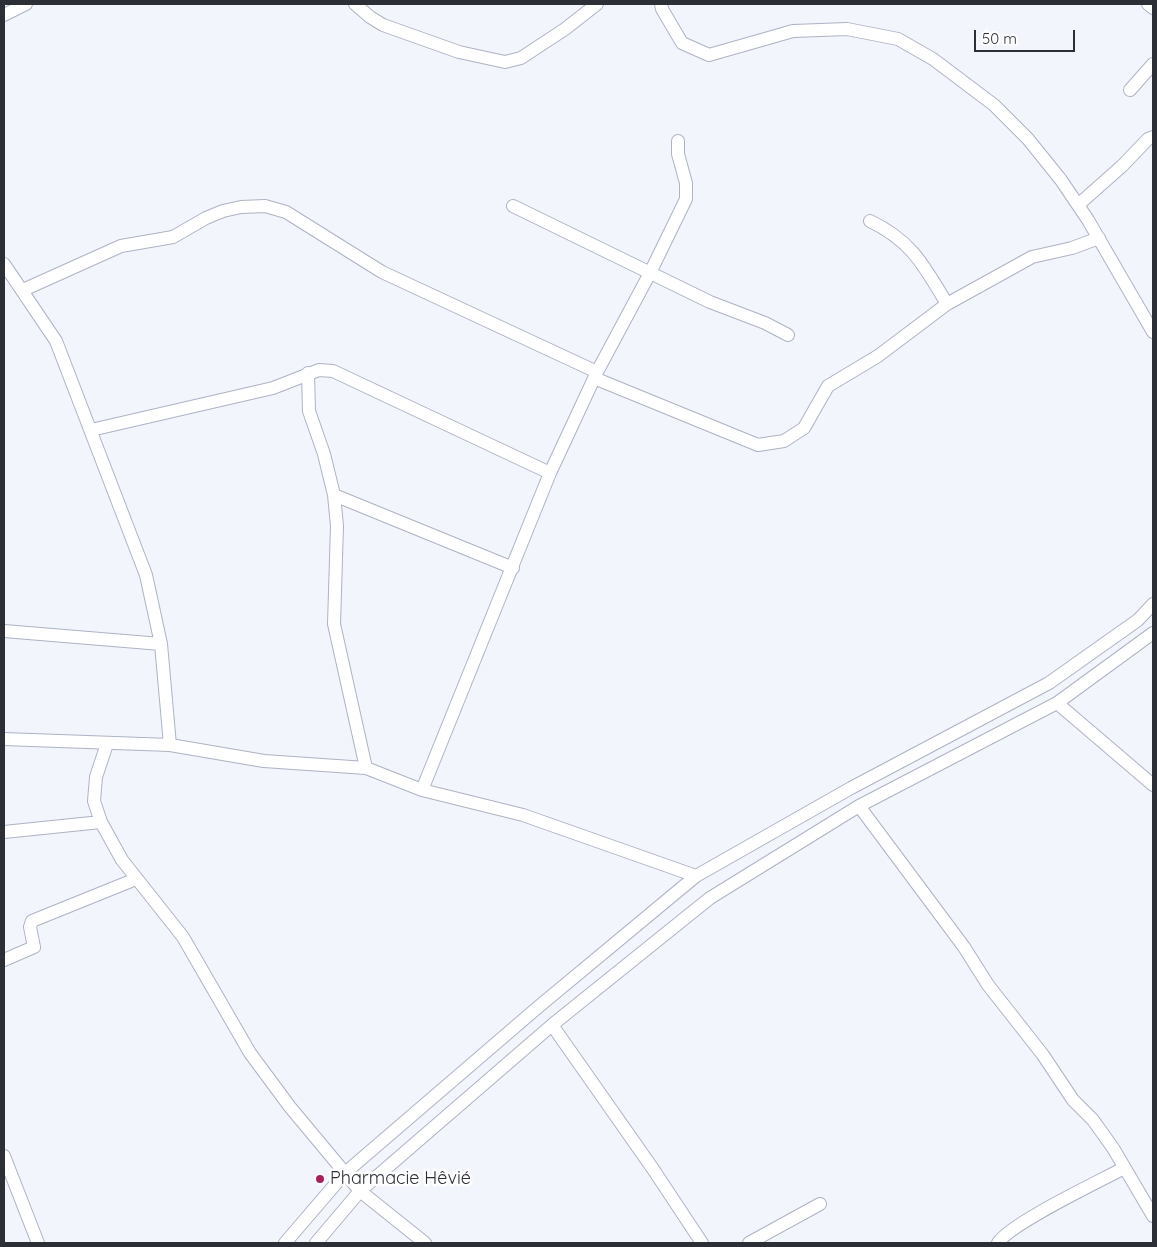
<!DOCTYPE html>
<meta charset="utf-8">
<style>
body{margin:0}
#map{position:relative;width:1157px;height:1247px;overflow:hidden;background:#f2f5fc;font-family:Quicksand,sans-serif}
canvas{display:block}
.frame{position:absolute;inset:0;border:5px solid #2c2f35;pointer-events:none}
.scale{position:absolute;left:974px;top:30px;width:101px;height:22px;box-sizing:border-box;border:2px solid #2c2f35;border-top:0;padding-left:6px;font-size:15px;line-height:18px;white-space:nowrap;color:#2c2f35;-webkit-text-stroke:4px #fff;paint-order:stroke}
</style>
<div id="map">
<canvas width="1157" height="1247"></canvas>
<div class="frame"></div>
<div class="scale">50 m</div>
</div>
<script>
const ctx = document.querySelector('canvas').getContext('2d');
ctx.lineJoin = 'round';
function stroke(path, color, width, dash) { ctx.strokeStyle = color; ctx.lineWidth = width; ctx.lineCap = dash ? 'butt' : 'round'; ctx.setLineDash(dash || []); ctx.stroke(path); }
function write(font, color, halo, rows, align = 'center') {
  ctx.font = font + ' Quicksand,sans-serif'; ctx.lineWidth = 5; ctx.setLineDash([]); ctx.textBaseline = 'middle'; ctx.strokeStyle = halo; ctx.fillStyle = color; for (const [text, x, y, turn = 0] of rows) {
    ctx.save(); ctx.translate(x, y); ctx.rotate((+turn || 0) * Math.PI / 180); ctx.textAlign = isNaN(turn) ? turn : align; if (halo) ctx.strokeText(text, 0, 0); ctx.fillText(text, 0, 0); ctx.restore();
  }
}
const minor = new Path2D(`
 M355,4l15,13 13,8 76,27 46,10 16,-4 44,-29 32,-25
 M661,4l1,5 20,34 27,12 84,-24 54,-2 51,10 35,20 61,46 34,34 33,41 27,40 65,112
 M1148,4l5,4
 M4,15l22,-11
 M1130,90l23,-26
 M1078,205l44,-39 26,-27 5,-2
 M513,206l197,96 55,21 23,12
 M870,221c42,20 54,45 77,83
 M4,264l52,77 90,234 15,69 9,101
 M23,290l98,-44 52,-9 33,-19 17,-7 18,-4 24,-1 21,6 96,60 215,100
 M308,373l1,38 15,43 10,41 3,31 -3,98 32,144
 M594,378l164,67 26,-4 20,-13 24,-42 50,-30 69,-52 85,-47 40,-9 27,-10
 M91,430l182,-42 46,-18 14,1 217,102
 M334,495l179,73
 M4,631l157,13
 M1057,703l96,82
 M4,739l166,6 94,16 102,7 56,22 101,25 173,61
 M107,744l-11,33 -2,24 7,21 21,38 61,77 67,116 40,54 70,84 65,52
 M422,790l128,-317 47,-101 53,-99 36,-74v-16l-8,-29v-13
 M859,806l105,141 24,38 55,70 30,45 20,20 20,28 40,68
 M4,832l97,-10
 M4,960l30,-13 -4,-20 2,-6 104,-42
 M552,1025l101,144 49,74
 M4,1156l34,87
 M285,1243l60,-70 192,-165 159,-132 155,-88 198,-105 89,-63 15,-16
 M316,1243l44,-52 192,-166 158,-127 149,-92 198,-103 96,-70
 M749,1243l71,-39
 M998,1243c11,-19 102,-62 126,-75`);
const markers = [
 [320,1179,5,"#ab1e5c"]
];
const poiNames = [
 ["Pharmacie Hêvié",330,1179]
];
stroke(minor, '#adb3c4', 14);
stroke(minor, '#fff', 12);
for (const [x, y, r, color] of markers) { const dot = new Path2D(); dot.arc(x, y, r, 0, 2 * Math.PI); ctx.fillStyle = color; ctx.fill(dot); stroke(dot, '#fff', 2); }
write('18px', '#2c2f35', '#fff', poiNames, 'left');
</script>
